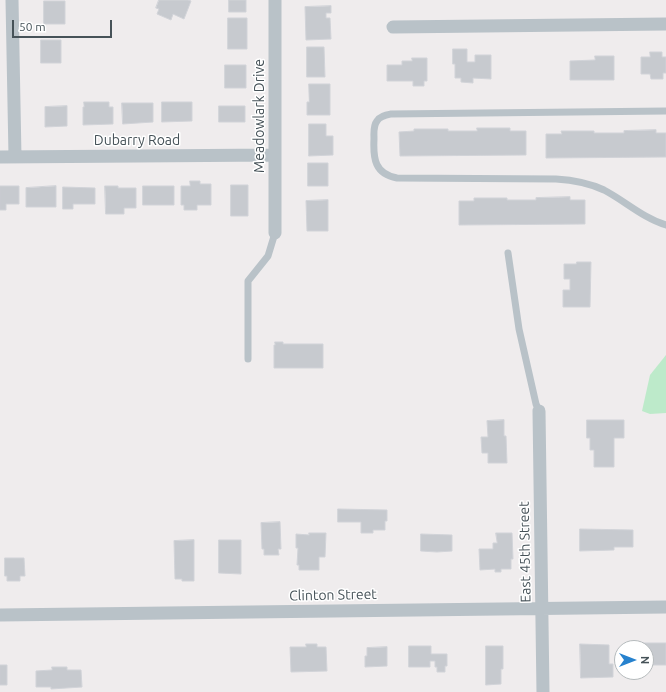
<!DOCTYPE html>
<style>
body{margin:0}
#map{position:relative;width:666px;height:692px;overflow:hidden;background:#efeced;font-family:Ubuntu,sans-serif}
canvas{display:block}
.north{position:absolute;left:614px;top:640px;width:40px;height:40px;box-sizing:border-box;background:#fff;border:1px solid #b5babc;border-radius:50%;rotate:90deg;font-size:11px;font-weight:700;line-height:16px;text-align:center;color:#465258}
.north::after{content:'';display:block;margin:auto;width:14px;height:18px;background:#2782ce;clip-path:polygon(50% 0,100% 100%,50% 72%,0 100%)}
.scale{position:absolute;left:12px;top:20px;width:100px;height:18px;box-sizing:border-box;border:2px solid #465258;border-top:0;padding-left:5px;font-size:12px;line-height:14px;white-space:nowrap;color:#465258;-webkit-text-stroke:3px #fff;paint-order:stroke}
</style>
<div id="map">
<canvas width="666" height="692"></canvas>
<div class="north">N</div>
<div class="scale">50 m</div>
</div>
<script>
const ctx = document.querySelector('canvas').getContext('2d');
ctx.lineJoin = 'round';
function fill(path, color) { ctx.fillStyle = color; ctx.fill(path, 'evenodd'); }
function stroke(path, color, width, dash) { ctx.strokeStyle = color; ctx.lineWidth = width; ctx.lineCap = dash ? 'butt' : 'round'; ctx.setLineDash(dash || []); ctx.stroke(path); }
function write(font, color, halo, rows, align = 'center') {
  ctx.font = font + ' Ubuntu,sans-serif'; ctx.lineWidth = 3; ctx.setLineDash([]); ctx.textBaseline = 'middle'; ctx.strokeStyle = halo; ctx.fillStyle = color; for (const [text, x, y, turn = 0] of rows) {
    ctx.save(); ctx.translate(x, y); ctx.rotate((+turn || 0) * Math.PI / 180); ctx.textAlign = isNaN(turn) ? turn : align; if (halo) ctx.strokeText(text, 0, 0); ctx.fillText(text, 0, 0); ctx.restore();
  }
}
const green = new Path2D(`
 M666,355v58l-16,1 -8,-3 8,-36z`);
const building = new Path2D(`
 M159,0h29l3,1 -7,18 -11,-5 -2,6 -14,-6 2,-5 -3,-1z
 M229,0h17v12h-17z
 M44,1h21v23h-21z
 M331,6v7h-5v5h4l1,21 -25,1 -1,-33z
 M228,18h19v31h-19z
 M41,40h20v23h-20z
 M307,47h17l1,30h-18z
 M453,49h14v13h8v-7h16v24l-18,-1v5l-12,-1v-4h-6v-14h-2z
 M650,52h12v5h4v16h-3v6h-12l-1,-5h-9v-17h9z
 M595,56h19v24h-44v-19l25,-1z
 M412,58h15v23h-3v5h-11v-5h-26v-16h15v-4h10z
 M225,65h21v23h-21z
 M309,84h21v31h-23v-13h2z
 M84,102h25v5h4v17l-30,1v-18h1z
 M162,102h30v19l-30,1z
 M122,103h31v19l-30,2z
 M67,106v20l-22,1v-20z
 M219,106h26v16h-26z
 M309,124h17v12h7v19l-24,1z
 M477,128h33v3h16v24l-126,1 -1,-24 15,-1v-2h34v2h29z
 M656,130v3h10v24l-120,1v-24h16l-1,-3h33v2h30v-2z
 M308,163h20v23h-20z
 M190,181h10v3h11v21h-14v5h-13v-5h-3v-19h9z
 M231,185h17v31h-17z
 M0,186h19v18h-13v6h-6z
 M56,186v21h-30v-19z
 M105,186h13v2h18v20h-12v6h-18z
 M143,186h31v19h-31z
 M63,187l32,1v16h-22v5h-10z
 M570,197v3h15v24l-126,1v-24h15v-3h33v2h29v-2z
 M328,200v31h-21l-1,-30z
 M577,262h14l-1,45h-27v-17h7v-11h-6v-15h12z
 M275,342h8v2h40v24h-49v-23h1z
 M504,420v16h2l1,27h-19v-10h-6l-1,-16h7l-1,-16z
 M587,420h37v18h-10v29h-20v-17h-4v-12h-3z
 M338,509l49,1v11h-2v9h-12v3h-12v-11h-23z
 M280,522l1,27h-3l1,6h-15v-6h-2l-1,-26z
 M580,529l53,1v17h-19v3l-34,1z
 M309,533h17l-1,24h-6v13h-20v-5h-2l1,-17h-2v-14l13,1z
 M496,533h16l1,26h-2v10h-10v3h-6v-3l-15,1 -1,-21h14v-6h4z
 M421,534l31,1v16l-15,1 -16,-1z
 M194,540v41h-12v-2h-7l-1,-38z
 M219,540h22v34l-22,-1z
 M5,558h19l1,18h-5v5h-13v-5h-2z
 M636,643h30v22h-20v-17h-10z
 M306,644h11v3h9l1,24 -36,1 -1,-25h16z
 M580,644l29,1v19h4v13l-32,1z
 M409,646h22v8h16v12h-2v6h-8v-5h-2v-6h-5v6h-21z
 M486,646h17v23h-2v15l-15,1z
 M387,647v19l-22,1v-11h2v-8z
 M0,665h7v20h-7z
 M52,667h15v3h14l1,17 -31,2v-2h-15v-16l16,-1z`);
const lane = new Path2D(`
 M666,111l-275,3c-5,1 -11,2 -14,7 -4,5 -3,12 -3,18 -1,20 1,35 23,39l159,1c17,1 33,4 48,11 21,11 39,28 62,35
 M508,253l11,76 17,75 3,7
 M248,359v-78l20,-25 7,-23`);
const street = new Path2D(`
 M12,0l3,156
 M393,27l273,-3
 M0,157l275,-2
 M275,233v-233
 M539,411l4,281
 M0,615l666,-8`);
const streetNames = [
 ["Meadowlark Drive",259,116,-90],
 ["Dubarry Road",137,140],
 ["East 45th Street",525,552,-91],
 ["Clinton Street",333,595,-1]
];
fill(green, '#bdeaca');
fill(building, '#c7cacf');
stroke(building, '#d1d3d8', 1);
stroke(lane, '#b9c2c8', 7);
stroke(street, '#b9c2c8', 13);
write('14px', '#465258', '#fff', streetNames);
</script>
